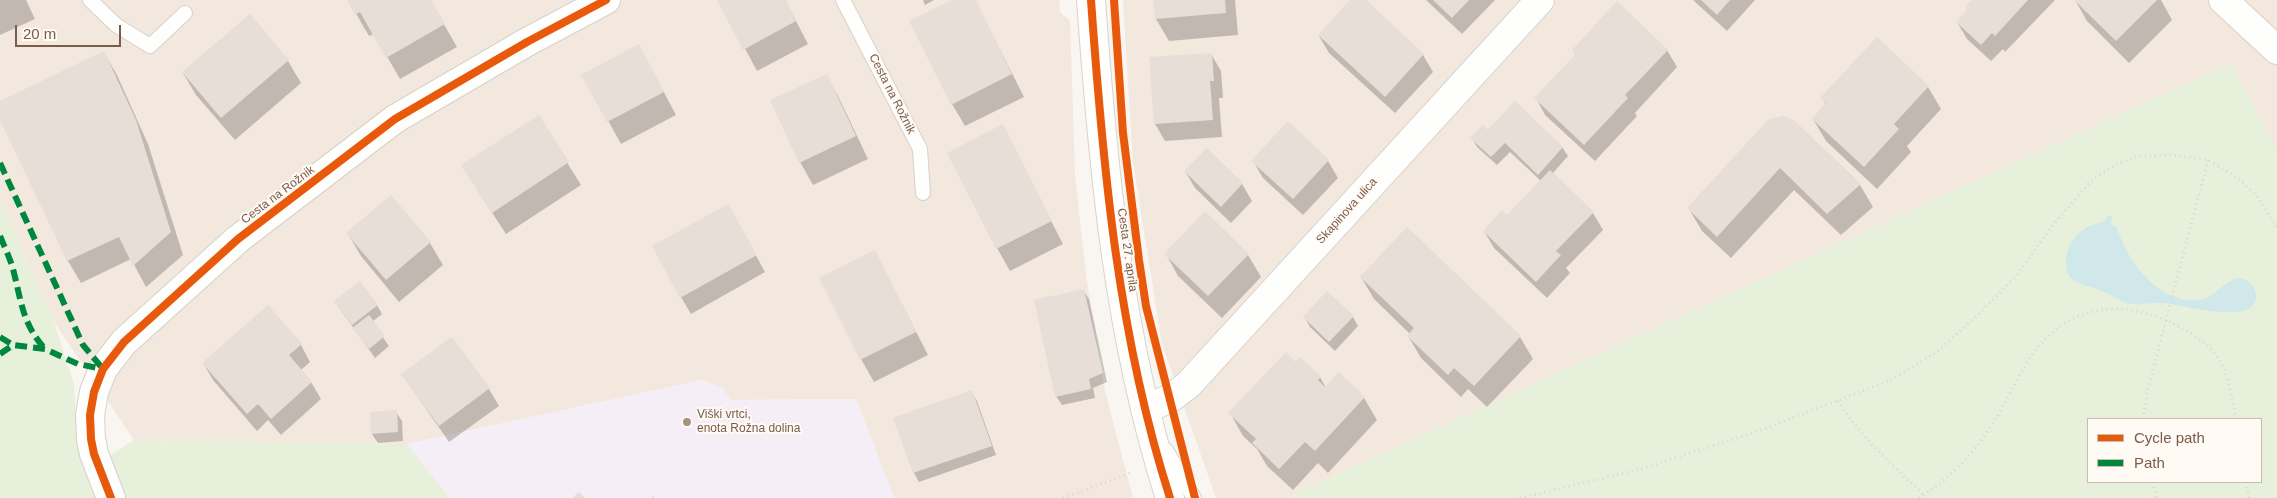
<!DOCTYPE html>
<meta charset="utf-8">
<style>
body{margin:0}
#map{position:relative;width:2277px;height:498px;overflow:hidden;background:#f9f5f0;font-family:Arial,sans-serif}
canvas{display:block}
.legend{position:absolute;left:2087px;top:418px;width:175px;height:65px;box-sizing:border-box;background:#fffaf3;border:1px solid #cabbb1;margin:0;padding:6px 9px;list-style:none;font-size:15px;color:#7a5c4d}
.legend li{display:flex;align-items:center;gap:10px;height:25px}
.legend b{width:25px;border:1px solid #cabbb1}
.scale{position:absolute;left:15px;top:25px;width:106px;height:22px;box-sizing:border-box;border:2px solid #7a5c4d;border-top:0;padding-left:6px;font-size:15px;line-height:18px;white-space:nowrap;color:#7a5c4d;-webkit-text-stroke:4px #fffaf3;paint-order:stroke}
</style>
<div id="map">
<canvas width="2277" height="498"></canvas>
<ul class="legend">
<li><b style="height:6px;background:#e8590c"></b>Cycle path</li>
<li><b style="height:6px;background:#00873e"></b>Path</li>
</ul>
<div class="scale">20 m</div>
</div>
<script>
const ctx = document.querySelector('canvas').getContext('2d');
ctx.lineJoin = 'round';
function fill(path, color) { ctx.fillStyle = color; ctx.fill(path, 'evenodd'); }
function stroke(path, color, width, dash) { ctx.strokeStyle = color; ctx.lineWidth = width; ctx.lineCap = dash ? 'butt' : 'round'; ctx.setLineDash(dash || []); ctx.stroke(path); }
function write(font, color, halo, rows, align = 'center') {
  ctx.font = font + ' Arial,sans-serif'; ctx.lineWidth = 4; ctx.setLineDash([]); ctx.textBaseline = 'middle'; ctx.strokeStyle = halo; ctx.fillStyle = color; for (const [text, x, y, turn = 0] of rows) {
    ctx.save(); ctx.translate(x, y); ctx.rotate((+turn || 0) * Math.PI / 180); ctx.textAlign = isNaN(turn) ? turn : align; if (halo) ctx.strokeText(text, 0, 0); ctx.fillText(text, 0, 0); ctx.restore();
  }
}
const residential = new Path2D(`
 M0,0h1059l1,12 10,9 5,154 11,101 19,115 28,107h-239l-38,-99 -125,1 -29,-20 -295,64 -273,-4 -80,-118 -54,-121z
 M1123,0h1154v498h-1061l-54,-154 -29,-182zM2088,419h173v63h-173z`);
const education = new Path2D(`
 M702,380l21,8 8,12 125,-1 38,99h-444l-43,-54z`);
const green = new Path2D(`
 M2231,63l46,88v347h-991zM2088,419h173v63h-173z
 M0,201l54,121 20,62 4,64 19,50h-97z
 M134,440l273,4 43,54h-324l-17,-42z`);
const water = new Path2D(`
 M2107,216h5l-1,8 6,4c11,35 44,80 86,71 12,-2 19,-16 32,-20 10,-3 20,6 21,16 3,33 -76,9 -92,8 -12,-1 -26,3 -38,0 -8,-3 -16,-9 -24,-12 -15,-7 -35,-5 -36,-26 0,-8 1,-16 5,-22 8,-13 20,-20 34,-21z`);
const shadow = new Path2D(`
 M0,0h26l9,19 -35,16z
 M348,0h82l27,47 -57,32 -26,-45 -5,2z
 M719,0h66l23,44 -51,27z
 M923,0h11l-9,5z
 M954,0h21l49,97 -59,29 -13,-22z
 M1155,0h80l3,35 -69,6 -13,-22z
 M1351,0h13l59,55 10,17 -38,41 -66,-60 -10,-17z
 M1426,0h69l-33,34z
 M1693,0h62l-28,31z
 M1973,0h82l-50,52 -2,-3 -12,12 -24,-22 -10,-17 11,-11z
 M2075,0h86l11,20 -43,43 -42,-42z
 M250,16l38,45 13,22 -66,57 -39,-45 -13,-22z
 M1573,50h94l10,17 -42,46 2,3 -42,45 -50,-46 -9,-17 40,-43z
 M104,53l13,22 31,69 35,111 -37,32 -15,-28 -50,24 -13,-22 -68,-144v-15z
 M1211,54l10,17 2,27h-4l3,39 -57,4 -10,-17z
 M651,68l25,47 -55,29 -38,-69z
 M826,75l13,23 29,61 -55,26 -13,-23z
 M1928,87l13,22 -34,37 4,6 -34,37 -51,-48 -13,-22 13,-14 -4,-7z
 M538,116l43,69 -75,49 -30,-46z
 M1770,120l90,65 13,22 -32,28 -47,-45 -63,68 -29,-27 -13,-22z
 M1288,123l40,38 10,17 -35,37 -40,-37 -10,-17z
 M1002,126l61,118 -53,27 -13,-23z
 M1488,131l74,16 6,9 -16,18 41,39 10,17 -37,38 4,5 -23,25 -53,-50 -10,-17 23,-14 34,-36 -31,-29 -13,13 -20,-18 -5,-9z
 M1207,149l35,35 10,17 -21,22 -36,-35 -10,-17z
 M728,205l37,67 -74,42 -10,-17z
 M348,234l82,9 13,22 -44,37 -38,-46z
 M875,252l53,103 -54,27 -13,-23z
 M1166,254l82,1 13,22 -39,41 -44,-42z
 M1361,277l159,60 13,22 -46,48 -19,-18 -7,8 -40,-39 -13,-22 2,-2 -36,-35z
 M1083,290l6,9 18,83 -14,6 2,10 -33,7 -6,-9z
 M335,302l42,3 5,9 -10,8 17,24 -14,12z
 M1353,317l5,9 -23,25 -25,-24 -5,-9z
 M452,338l37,51 10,17 -50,36 -47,-68z
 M301,345l9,17 -9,8 10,12 10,17 -40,36 -13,-15 -11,11 -44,-51 -10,-17z
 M1296,364l24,13 6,11 38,10 13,22 -49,53 -10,-10 -25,27 -26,-24 -10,-17 -14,-13 -13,-23z
 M971,392l6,9 19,54 -77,27 -5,-9 -19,-54z
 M396,412l6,9 1,20 -25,2 -6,-9z`);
const building = new Path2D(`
 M347,0h84l14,24 -59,34 -26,-46 -5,3z
 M717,0h68l11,21 -53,29z
 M952,0h24l36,74 -61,31 -42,-84z
 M1153,0h72l1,13 -71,6z
 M1350,0h16l58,54 -39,43 -67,-62z
 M1433,0h36l-17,18z
 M1701,0h29l-13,15z
 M1972,0h56l-33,36 -3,-3 -11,12 -25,-23 11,-12 -2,-3z
 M2074,0h83l-41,41z
 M1617,1l51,49 -43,45 3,3 -44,47 -50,-47 42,-44 -4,-4z
 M250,14l39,46 -68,58 -39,-46z
 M1877,37l52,49 -35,38 5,5 -35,38 -52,-48 14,-16 -6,-5z
 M639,44l25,48 -57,30 -26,-47z
 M104,51l32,69 35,112 -38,34 -14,-29 -52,24 -67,-141v-19z
 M1212,53l2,28h-4l3,39 -59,4 -5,-67z
 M827,74l29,62 -57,27 -29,-63z
 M1515,101l48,46 -25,28 -33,-32 -14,14 -21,-19 13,-13 5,5z
 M539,115l30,47 -77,51 -31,-48z
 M1784,116l11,5 66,63 -34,30 -47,-46 -63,69 -30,-29 82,-89z
 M1288,121l41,39 -36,39 -42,-38z
 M1003,124l49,97 -56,28 -49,-96z
 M1207,148l36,35 -22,24 -37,-36z
 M1550,170l44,42 -38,39 5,4 -25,27 -53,-51 19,-21 5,5z
 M391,195l40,47 -45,38 -40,-47z
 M728,204l29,51 -77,43 -28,-52z
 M1205,211l44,43 -41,42 -44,-42z
 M1407,227l114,109 -47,50 -20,-18 -6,7 -41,-39 7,-8 -54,-51z
 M875,250l41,82 -56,28 -41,-82z
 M360,281l18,24 -26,20 -18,-24z
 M1084,289l19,84 -14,6 2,10 -36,8 -21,-97z
 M1327,291l27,25 -25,26 -26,-25z
 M268,305l34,39 -13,11 23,27 -41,37 -13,-15 -11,10 -45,-51z
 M369,315l16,21 -16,13 -17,-21z
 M452,337l38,51 -51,38 -38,-52z
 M1286,352l10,10 4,-5 21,20 -3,3 7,7 14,-15 26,25 -50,54 -10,-9 -26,27 -27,-26 4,-4 -28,-26z
 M972,390l20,56 -79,27 -20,-55z
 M397,410l1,22 -27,2 -1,-22z
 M579,492l6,6h-13z`);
const path = new Path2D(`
 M1838,401c23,36 55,65 86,94
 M2143,419l5,-30 18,-69c56,28 59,40 70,99
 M2152,482l5,16
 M2246,482l3,16
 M653,496l2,2
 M1063,498l67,-25
 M1520,498l121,-29 120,-39 130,-50 46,-28 42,-38 39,-40 33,-47 40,-46 25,-17 22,-8 34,-1 36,5 28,17 21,19 20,32
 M1919,498c28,-18 52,-41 70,-69 14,-20 24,-43 36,-63 24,-42 63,-64 112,-55 10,2 20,6 29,9l42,-160`);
const service = new Path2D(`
 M90,0l26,25 34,21 35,-33
 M843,0l77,149 3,44
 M1166,450l28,48`);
const minor = new Path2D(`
 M2223,0l54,50
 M1145,409l26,-11 18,-14 351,-384
 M111,498l-17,-44 -3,-15 -1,-24 4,-23 9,-23 21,-27 114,-103 157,-120 132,-77 79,-42`);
const secondary = new Path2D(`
 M1091,0c12,168 27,336 79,498`);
const quiet = new Path2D(`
 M0,163l83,182 20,24
 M0,236c5,12 11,24 14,37 8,32 9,51 31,76
 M0,337l13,8
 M0,354l13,-9 32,4 33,15 25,5`);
const cycleway = new Path2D(`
 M1091,0c12,168 27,336 79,498
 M1114,0l9,133 16,127 7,46 49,192
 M111,498l-17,-44 -3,-15 -1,-24 4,-23 9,-23 21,-27 114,-103 157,-120 132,-77 79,-42`);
const markers = [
 [687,422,5,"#a69286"]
];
const streetNames = [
 ["Cesta na Rožnik",892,94,63],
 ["Cesta na Rožnik",278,195,-37],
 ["Skapinova ulica",1347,211,-48],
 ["Cesta 27. aprila",1127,250,82]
];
const poiNames = [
 ["Viški vrtci,",697,415],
 ["enota Rožna dolina",697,429]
];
fill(residential, '#f2e8de');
fill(education, '#f6eef6');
fill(green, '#e7f0db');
fill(water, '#d0e8ea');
fill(shadow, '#0003');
fill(building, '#e6ded7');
stroke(service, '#d7d1cb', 16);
stroke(minor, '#d7d1cb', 30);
stroke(secondary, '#d9d2cb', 30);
stroke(path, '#dcd5d0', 3, [1, 4]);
stroke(service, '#fefefd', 14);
stroke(minor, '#fefefd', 28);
stroke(secondary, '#fefefd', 28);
stroke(quiet, '#00873e', 6, [12, 6]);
stroke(cycleway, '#e8590c', 8);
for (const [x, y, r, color] of markers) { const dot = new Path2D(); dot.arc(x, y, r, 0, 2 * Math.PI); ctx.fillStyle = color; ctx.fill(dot); stroke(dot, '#fffaf3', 2); }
write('12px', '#7a5c4d', '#fffaf3', streetNames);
write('12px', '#7a5c4d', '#fffaf3', poiNames, 'left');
</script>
